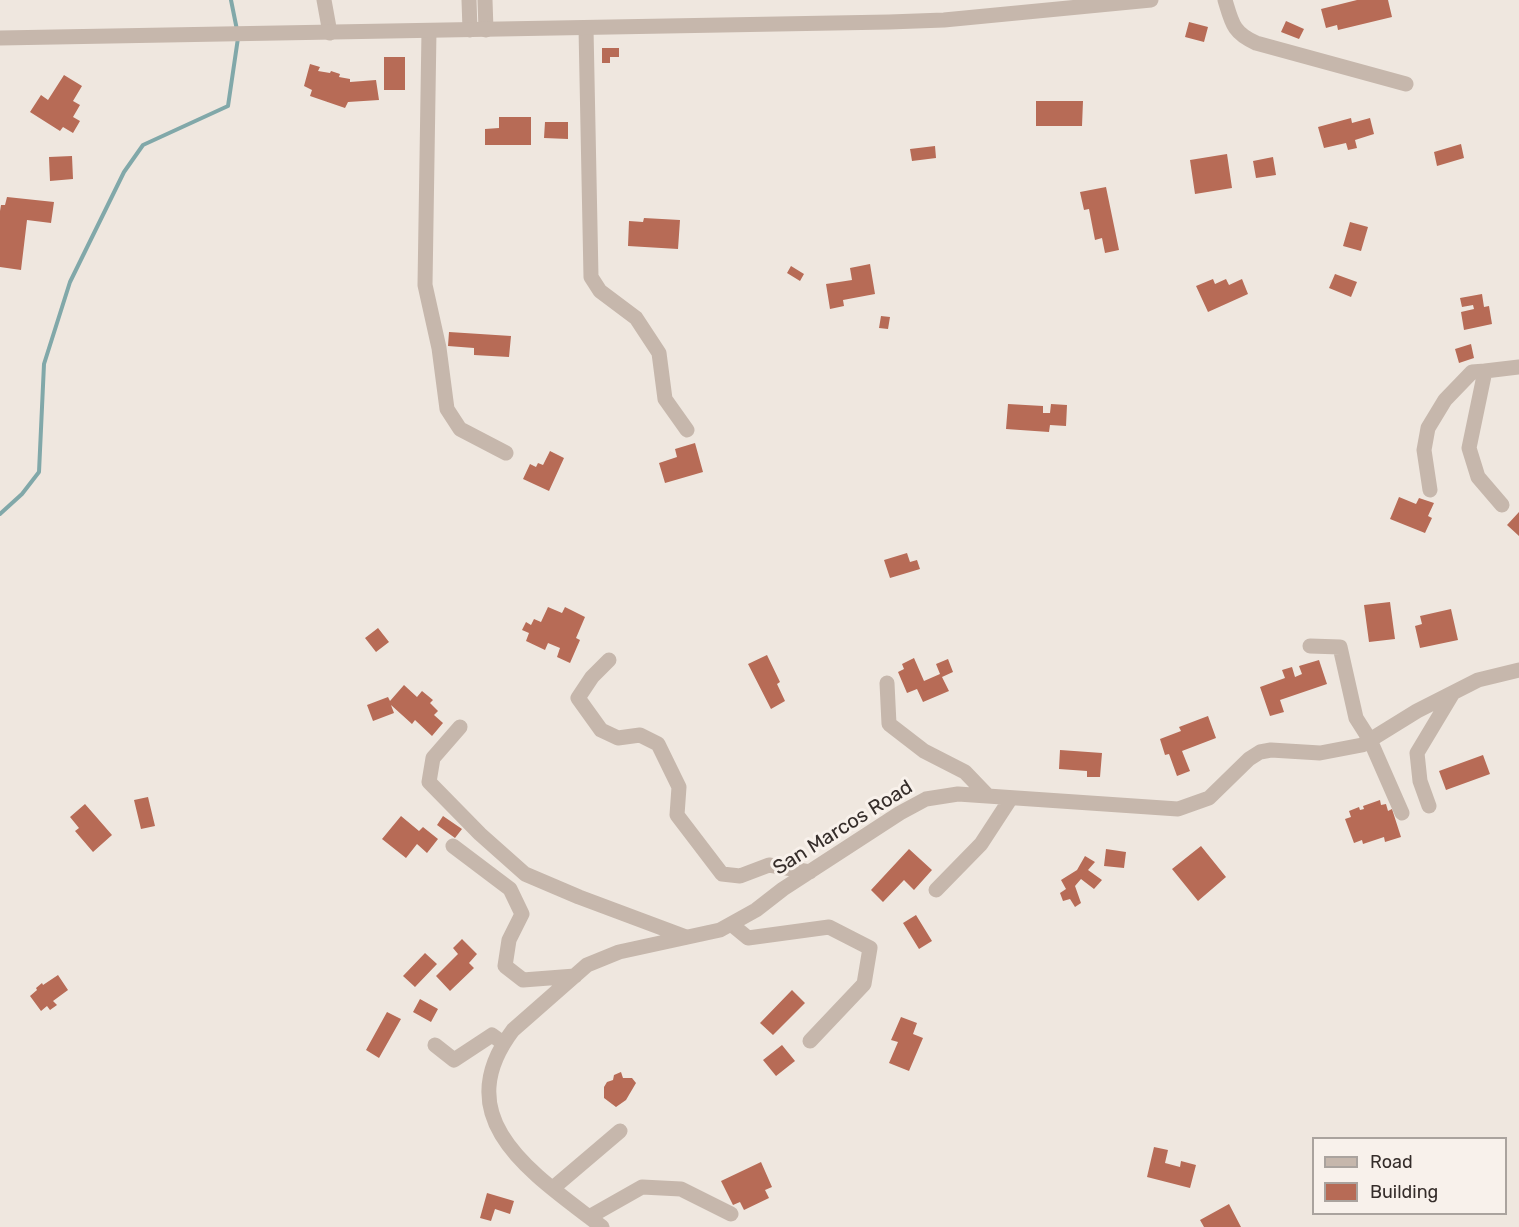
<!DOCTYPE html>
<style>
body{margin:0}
#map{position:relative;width:1519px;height:1227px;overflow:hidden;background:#efe7df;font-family:Rubik,sans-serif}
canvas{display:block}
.legend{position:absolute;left:1312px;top:1137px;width:195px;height:78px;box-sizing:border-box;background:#f8f1eb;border:2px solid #aaa39e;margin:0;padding:8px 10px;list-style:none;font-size:18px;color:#352d2a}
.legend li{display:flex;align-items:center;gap:12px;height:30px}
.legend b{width:30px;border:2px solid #aaa39e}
</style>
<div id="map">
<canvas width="1519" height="1227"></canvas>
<ul class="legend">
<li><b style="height:8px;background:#c6b7ac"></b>Road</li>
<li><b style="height:16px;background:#b76b56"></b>Building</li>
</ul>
</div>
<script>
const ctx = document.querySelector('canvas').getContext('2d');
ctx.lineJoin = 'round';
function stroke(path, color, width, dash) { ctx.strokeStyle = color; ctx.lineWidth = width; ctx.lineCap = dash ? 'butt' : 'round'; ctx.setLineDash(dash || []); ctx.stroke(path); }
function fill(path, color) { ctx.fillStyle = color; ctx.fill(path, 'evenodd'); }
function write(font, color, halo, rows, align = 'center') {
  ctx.font = font + ' Rubik,sans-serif'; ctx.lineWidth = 6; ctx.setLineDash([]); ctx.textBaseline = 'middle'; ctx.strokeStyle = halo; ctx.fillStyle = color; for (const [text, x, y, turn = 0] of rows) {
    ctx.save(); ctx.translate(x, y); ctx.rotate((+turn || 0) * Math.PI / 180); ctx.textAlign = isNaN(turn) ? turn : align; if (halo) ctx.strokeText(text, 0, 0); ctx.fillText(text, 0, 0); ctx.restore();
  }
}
const stream = new Path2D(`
 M231,0l6,30
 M0,514l22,-20 17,-22 5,-108 26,-82 54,-110 19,-27 85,-39 10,-68`);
const building = new Path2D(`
 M1357,0h31l4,17 -54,13 -1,-5 -11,3 -5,-19z
 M1286,21l18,8 -5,10 -18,-7z
 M1189,22l19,5 -4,15 -19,-5z
 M602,48h17v9h-9v6h-8z
 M384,57h21v33h-21z
 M310,64l10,3 -2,4 12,2 1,-2 9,3 -1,3 11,2v3l26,-2 3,20 -31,2 -3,6 -35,-12 2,-6 -8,-4z
 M64,75l18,11 -9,15 7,4 -7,12 7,4 -7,12 -10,-6 -3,4 -30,-19 11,-17 7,5z
 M1036,101h47l-1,25h-46z
 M499,117h32v28h-46v-16l14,-1z
 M1351,118l1,5 18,-5 4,16 -19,6 2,8 -9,2 -2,-7 -22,5 -6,-21z
 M545,122h23v17l-24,-1z
 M1461,144l3,14 -27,8 -3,-14z
 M935,146l1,12 -24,3 -2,-12z
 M1227,154l5,34 -37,6 -5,-34z
 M72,156l1,23 -23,2 -1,-24z
 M1273,157l3,18 -20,3 -3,-17z
 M1106,187l13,63 -14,3 -3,-15 -7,2 -6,-31 -5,1 -4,-18z
 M7,197l47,5 -3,21 -24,-3 -6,50 -21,-3v-56l1,-6h4z
 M644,218l36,2 -2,29 -50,-3 1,-25 14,1z
 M1350,222l18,5 -7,24 -18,-5z
 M870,264l5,30 -32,6 1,6 -14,3 -4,-25 26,-4 -2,-12z
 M791,266l13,8 -4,7 -13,-8z
 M1335,274l22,8 -6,15 -22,-9z
 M1213,279l2,5 11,-5 3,6 13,-6 6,15 -40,18 -12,-26z
 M1482,294l2,13 5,-1 3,18 -28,6 -3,-18 13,-3 -1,-4 -11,2 -2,-9z
 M881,316l9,1 -2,12 -9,-1z
 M449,332l62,4 -2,21 -35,-2v-7l-26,-2z
 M1471,344l3,14 -15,5 -4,-14z
 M1008,404l35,2v7h7l1,-9 16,1 -1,21 -16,-1 -1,7 -43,-3z
 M695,443l8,29 -38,11 -6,-20 18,-6 -2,-8z
 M550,451l14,7 -15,33 -26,-12 7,-15 6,3 2,-4 5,2z
 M1399,497l17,7 3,-6 15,5 -6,13 4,2 -7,15 -35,-14z
 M1519,512v24l-12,-11z
 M907,553l3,9 7,-2 3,9 -30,9 -6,-18z
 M1390,602l5,37 -26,3 -5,-37z
 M548,607l14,6 3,-6 20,10 -9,21 4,2 -10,23 -13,-6 3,-9 -12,-5 -3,7 -19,-9 3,-8 -7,-3 4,-8 5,3 3,-6 7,3z
 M1451,609l7,31 -38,8 -5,-22 7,-2 -2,-8z
 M378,628l11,14 -13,10 -11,-14z
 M767,655l13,27 -3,2 8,17 -14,8 -23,-45z
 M914,658l10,23 16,-7 -4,-10 12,-5 5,13 -11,5 7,14 -26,11 -6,-13 -10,4 -9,-21 6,-3 -2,-5z
 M1319,660l8,24 -47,16 4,12 -14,4 -10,-29 25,-9 -3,-8 10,-3 3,10 7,-3 -3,-8z
 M404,685l13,12 5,-6 11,9 -3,3 8,8 -4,4 9,8 -11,13 -17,-16 -3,4 -21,-19 3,8 -21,8 -6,-16 21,-8 2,4z
 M1208,716l8,22 -34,13 8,20 -13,5 -8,-22 -4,1 -5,-16 21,-8 -2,-4z
 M1060,750l42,3 -2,24h-13v-6l-28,-2z
 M1483,755l7,19 -44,16 -7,-19z
 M148,797l7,29 -14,3 -7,-29z
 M1380,800l1,5 5,-1 2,7 4,-2 9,28 -16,5 -1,-5 -21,7 -1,-4 -8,3 -9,-24 6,-2 -2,-6 10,-4 1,3 4,-1 -1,-3z
 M85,804l27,31 -19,17 -18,-21 4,-3 -9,-11z
 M401,816l18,15 4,-4 15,12 -11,14 -10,-9 -11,14 -24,-19z
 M443,816l19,13 -7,9 -18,-13z
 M1201,846l25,31 -28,24 -26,-32z
 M909,849l23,21 -18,20 -10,-10 -21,22 -12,-12z
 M1106,849l20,3 -2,16 -20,-2z
 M1085,856l10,6 -7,8 14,10 -8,9 -13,-10 -6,7 6,17 -6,4 -5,-8 -7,2 -3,-8 6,-4 -5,-9 16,-10z
 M916,915l16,26 -13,8 -16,-26z
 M462,939l15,15 -8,9 5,5 -24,23 -14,-15 22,-22 -5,-6z
 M425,953l12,11 -22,23 -12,-11z
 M58,975l10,15 -15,11 4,4 -7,5 -3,-4 -6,5 -11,-15 7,-6 -1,-2 6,-5 1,2z
 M792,990l13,13 -32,32 -13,-12z
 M420,999l18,10 -7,13 -18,-10z
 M387,1012l14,7 -22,39 -13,-8z
 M901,1017l16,6 -4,11 10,4 -14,33 -20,-8 9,-21 -7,-2z
 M782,1045l13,16 -19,15 -13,-16z
 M621,1072l2,6h9l4,5 -10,17 -10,7 -12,-9v-11l3,-5 6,-2 1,-5z
 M1154,1147l14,3 -3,13 15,4 1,-6 15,4 -6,23 -43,-11z
 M761,1162l11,25 -7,3 4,8 -25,12 -4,-8 -7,3 -12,-24z
 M487,1193l27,8 -4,13 -15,-5 -4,12 -11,-3z
 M1229,1204l12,23h-37l-4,-7z`);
const minor = new Path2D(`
 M324,0l6,33
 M469,0l1,30
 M485,0l1,30
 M1225,0c7,23 8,33 31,43l150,41
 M586,28l5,249 9,14 36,27 23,35 6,46 22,31
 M429,31l-4,254 14,63 8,61 13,20 46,24
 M1430,490l-6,-40 4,-22 17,-28 27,-28 13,-1
 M1502,505l-24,-28 -9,-29 16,-77 34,-4
 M1310,646l30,1 16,71 14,22 32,73
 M609,660l-17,17 -14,21 23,32 17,8 22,-3 18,9 21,43 -2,28 45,59 18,2 29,-11 41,7
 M887,683l2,41 35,27 41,21 23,24
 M460,727l-27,31 -4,24 51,52 45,40 54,23 107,40
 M1429,806l-9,-25 -3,-28 36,-60
 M453,846l57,43 12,25 -13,26 -4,26 18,14 52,-4
 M936,890l45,-46 30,-46
 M731,924l17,14 81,-11 41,21 -6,36 -54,57
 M435,1045l19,15 38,-25 11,8
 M553,1188l67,-57
 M589,1217l53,-30 39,2 50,25
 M602,1227c-64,-50 -158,-106 -89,-197l74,-65 32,-13 101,-22 36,-20 27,-21 117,-76 26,-14 32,-5 220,15 31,-11 40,-39 11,-7 11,-2 49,3 42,-8 55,-34 61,-31 41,-10`);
const tertiary = new Path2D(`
 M0,38l889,-16 55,-2 207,-20`);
const streetNames = [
 ["San Marcos Road",843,828,-32]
];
stroke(stream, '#81a8a9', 4);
fill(building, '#b76b56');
stroke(minor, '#c6b7ac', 15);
stroke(tertiary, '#c6b7ac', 15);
write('20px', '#352d2a', '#f8f1eb', streetNames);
</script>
